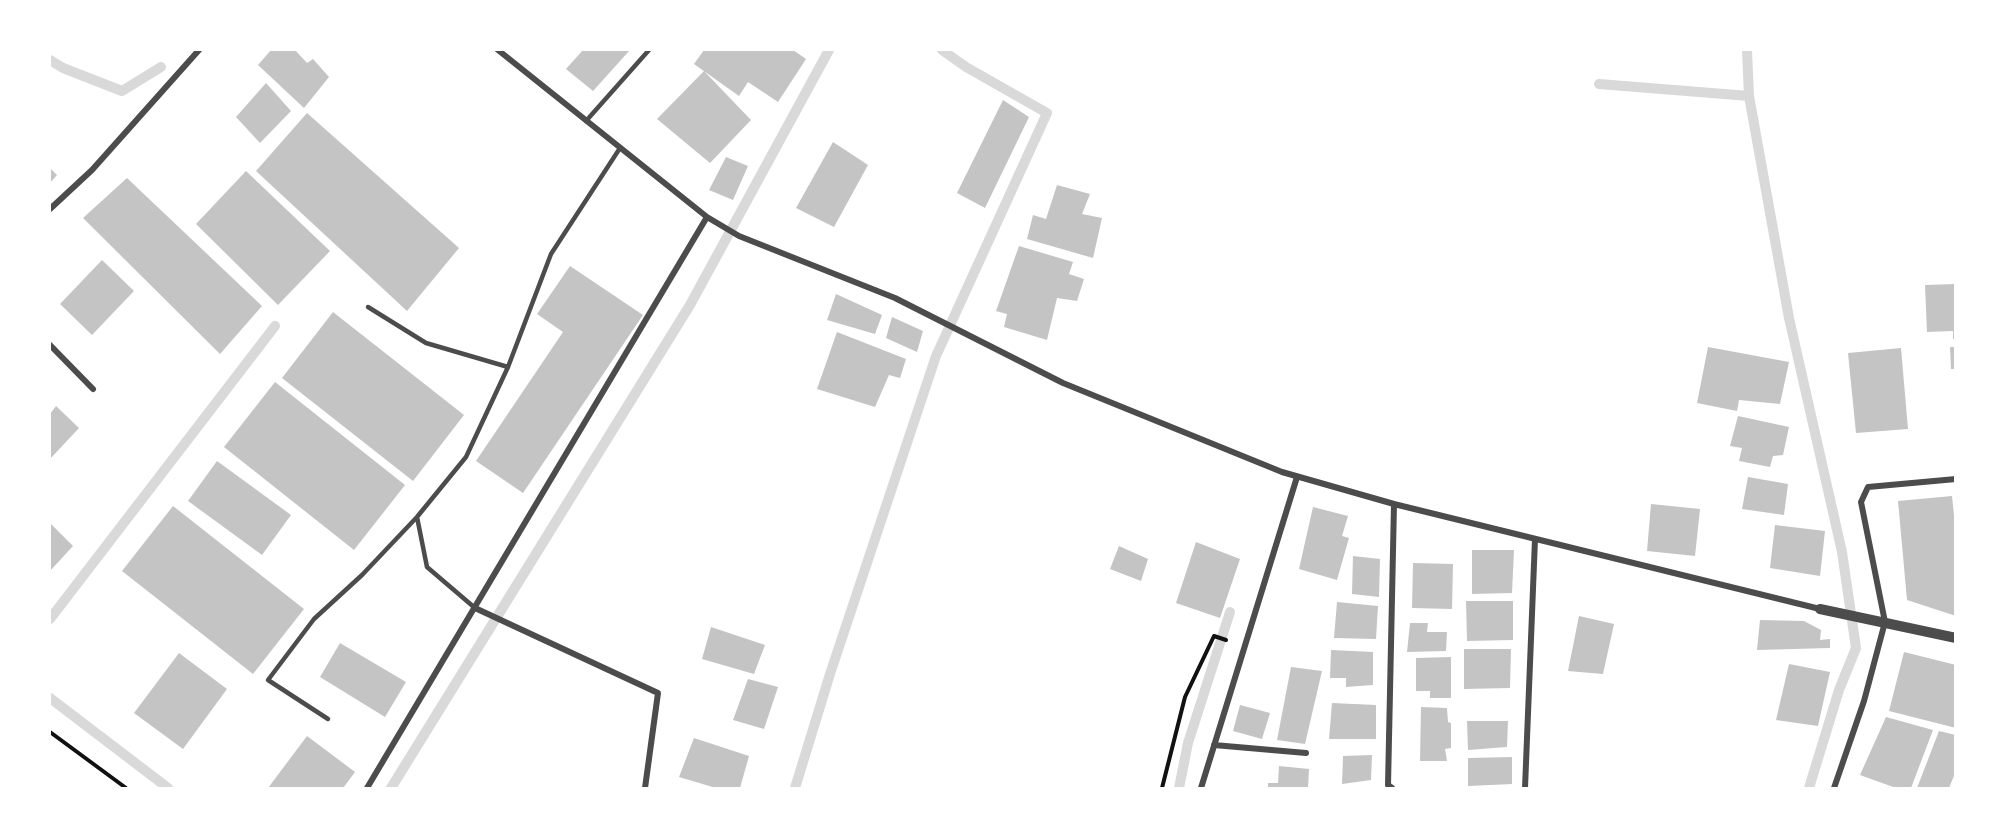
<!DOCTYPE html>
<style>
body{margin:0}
#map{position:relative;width:2005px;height:838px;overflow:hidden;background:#fff;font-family:Ubuntu,sans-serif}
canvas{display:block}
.frame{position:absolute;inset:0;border:51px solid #fff;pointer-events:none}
</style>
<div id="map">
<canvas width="2005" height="838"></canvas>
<div class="frame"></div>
</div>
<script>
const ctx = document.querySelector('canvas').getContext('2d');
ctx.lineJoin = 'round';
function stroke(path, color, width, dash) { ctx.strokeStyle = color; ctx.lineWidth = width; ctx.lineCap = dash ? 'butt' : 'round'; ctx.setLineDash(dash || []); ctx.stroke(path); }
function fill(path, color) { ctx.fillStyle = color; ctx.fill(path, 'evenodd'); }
const stream = new Path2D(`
 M1747,50l2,46 40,222 53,234 14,96 -17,42 -30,98
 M50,60l13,8 59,23 39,-24
 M1599,84l150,12
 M50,619l225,-293
 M50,698l118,90
 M391,788l299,-483 139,-255
 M795,788l35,-114 106,-318 111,-243 -81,-46 -24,-17
 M1179,788l9,-45 42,-131`);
const building = new Path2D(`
 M271,50h24l12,13 6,-4 16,18 -25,31 -46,-43z
 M583,50h47l-37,41 -27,-22z
 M704,50h89l13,9 -28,43 -30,-20 -9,14 -45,-32z
 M704,71l47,49 -41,43 -53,-44z
 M266,83l25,28 -31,32 -24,-26z
 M1003,100l26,17 -44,91 -28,-15z
 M307,113l152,135 -52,63 -151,-140z
 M833,142l35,23 -34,62 -38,-19z
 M726,157l22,9 -15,34 -24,-10z
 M50,168l7,7 -7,8z
 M246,171l84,80 -52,54 -82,-81z
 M127,178l135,128 -42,48 -137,-136z
 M1057,185l33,9 -8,20 20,4 -9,40 -66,-19 6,-24 13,4z
 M1019,246l54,16 -4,12 15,5 -7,22 -20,-3 -10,42 -43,-13 3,-13 -11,-3z
 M102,260l32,31 -42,44 -32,-31z
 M570,266l73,49 -120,178 -47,-32 87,-129 -26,-18z
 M1956,284v55h-3v-8l-26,1 -2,-47z
 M836,294l46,21 -7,19 -48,-14z
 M333,312l131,103 -51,66 -131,-103z
 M892,317l31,14 -6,21 -31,-14z
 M837,332l69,27 -6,19 -11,-3 -14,32 -58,-18z
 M1708,347l81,15 -9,42 -41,-4 -2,11 -40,-8z
 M1950,347h6v22h-5z
 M1901,348l7,81 -52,4 -8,-80z
 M275,382l130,103 -51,65 -130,-103z
 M56,406l23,22 -29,31v-45z
 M1738,416l51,11 -6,28 -10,1 -3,11 -31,-6 3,-13 -12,-2z
 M217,461l74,54 -29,40 -74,-54z
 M1748,477l40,7 -4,31 -42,-6z
 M1952,496l4,39v81l-49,-16 -9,-99z
 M1651,504l49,5 -5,47 -48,-5z
 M173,506l131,103 -51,65 -131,-103z
 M1313,507l35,9 -6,20 7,2 -12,42 -38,-11z
 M50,523l23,23 -23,25z
 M1775,525l50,6 -5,45 -50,-8z
 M1196,542l44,17 -20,59 -44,-15z
 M1119,546l29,13 -7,22 -31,-12z
 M1472,550h42l-2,43 -40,1z
 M1353,556l27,3 -1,38 -27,-3z
 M1413,563l40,1 -1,45 -40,-1z
 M1466,601h47v39l-46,1z
 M1337,602l41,4 -2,33 -42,-1z
 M1579,616l35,8 -11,50 -35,-3z
 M1760,620l44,1 17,9 -1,10 10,-1v9l-73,2z
 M1410,623h18l-1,9h20l-1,19 -39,1z
 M711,627l54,18 -11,29 -52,-15z
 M340,643l66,39 -21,35 -65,-40z
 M1464,649h47l-1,39 -46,1z
 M1331,650l42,2v33l-27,2v-9h-16z
 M1904,652l52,13v63l-67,-17z
 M179,653l48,36 -44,60 -49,-36z
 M1451,657v41h-21v-7h-14v-33z
 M1789,664l41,8 -12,54 -42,-6z
 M1291,667l31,4 -17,73 -28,-4z
 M748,679l30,8 -14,42 -31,-9z
 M1332,703l44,2v34h-47z
 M1240,705l30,8 -8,26 -29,-8z
 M1421,707l26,1 1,14 3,1v25l-6,1 2,12h-27z
 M1886,717l47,13 -22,58h-15l-36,-13z
 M1467,721h41l-1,26 -39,3z
 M1939,731l17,4v36l-7,17h-32z
 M307,736l48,36 -12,16h-75z
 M694,738l55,18 -9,32h-24l-37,-11z
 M1372,755l-1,25 -29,4 1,-28z
 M1512,757v27l-44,2v-28z
 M1279,766l30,3 -1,19h-40v-5h10z`);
const path = new Path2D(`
 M50,732l76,56
 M1162,788l23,-91 29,-61 12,4`);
const service = new Path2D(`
 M586,121l63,-71
 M368,307l58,36 82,24
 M417,517l10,50 48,41
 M328,719l-60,-39 46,-61 48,-44 55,-58 49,-60 42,-90 43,-113 69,-106`);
const minor = new Path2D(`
 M498,50l209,167 32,19 156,62 168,85 219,89 112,32 426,105
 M50,209l42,-39 107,-120
 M50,345l43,44
 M475,608l183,85 -13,95
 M1214,745l92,8
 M367,788l340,-571
 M1201,788l96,-311
 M1392,788l-4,-3 6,-281
 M1525,788l10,-249
 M1834,788l30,-87 21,-79 -24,-120 7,-15 88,-8`);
const tertiary = new Path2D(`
 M1820,609l136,29`);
stroke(stream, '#d9d9d9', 10);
fill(building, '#c4c4c4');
stroke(path, '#111', 4);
stroke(service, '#4c4c4c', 4.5);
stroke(minor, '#4c4c4c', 6);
stroke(tertiary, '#4c4c4c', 10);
</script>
